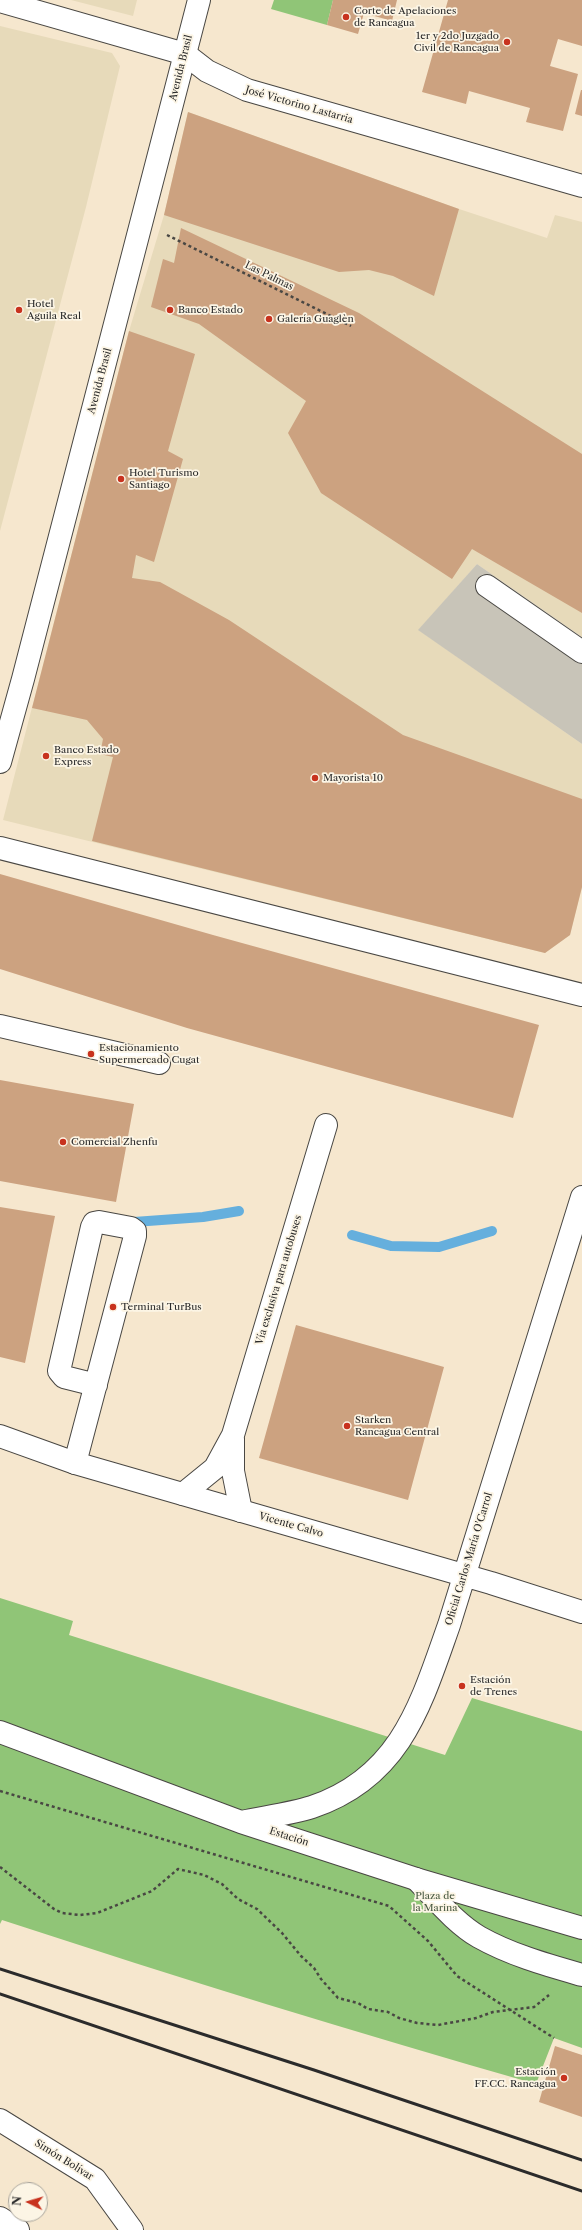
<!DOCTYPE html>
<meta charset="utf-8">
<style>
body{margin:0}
#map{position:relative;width:582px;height:2230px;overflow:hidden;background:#f6e7ce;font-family:"Libre Caslon Text",serif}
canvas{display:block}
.north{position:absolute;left:8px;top:2182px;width:40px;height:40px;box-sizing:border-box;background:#fcf5e5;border:1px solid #a8a49b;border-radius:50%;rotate:275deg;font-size:11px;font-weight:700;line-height:16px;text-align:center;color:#2b2b2b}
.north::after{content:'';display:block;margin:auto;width:14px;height:18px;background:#c8321e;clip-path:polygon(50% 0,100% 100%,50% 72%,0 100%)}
</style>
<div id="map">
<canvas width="582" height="2230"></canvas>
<div class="north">N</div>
</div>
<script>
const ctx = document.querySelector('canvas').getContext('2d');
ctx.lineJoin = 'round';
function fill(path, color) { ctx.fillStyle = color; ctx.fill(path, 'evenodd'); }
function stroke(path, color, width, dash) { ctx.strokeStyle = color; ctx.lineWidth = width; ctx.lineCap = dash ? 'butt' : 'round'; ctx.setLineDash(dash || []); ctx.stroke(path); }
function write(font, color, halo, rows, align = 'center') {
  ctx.font = font + ' "Libre Caslon Text",serif'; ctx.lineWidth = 3.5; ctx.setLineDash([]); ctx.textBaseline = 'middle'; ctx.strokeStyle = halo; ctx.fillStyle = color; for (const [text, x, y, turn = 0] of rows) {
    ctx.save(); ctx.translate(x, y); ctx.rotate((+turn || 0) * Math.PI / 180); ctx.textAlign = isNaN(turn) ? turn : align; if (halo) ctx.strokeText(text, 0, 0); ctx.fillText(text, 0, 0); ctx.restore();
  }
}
const built = new Path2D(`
 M71,0h66l-4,16z
 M0,26l112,27 8,13 -34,141 -86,324z
 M188,112l271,97 88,29 8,-23 27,7v415l-105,-73 -58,66 163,114v143l-12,48 -25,18 -542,-133 126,-489 35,-116z`);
const industrial = new Path2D(`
 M477,564l105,73v107l-164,-114z`);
const green = new Path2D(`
 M274,0h59l-6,25 -56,-16z
 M0,1598l73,23 -4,14 376,120 27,-57 110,33v317l-28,-10 -18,46c-179,-51 -357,-106 -534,-164l-2,4z`);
const stream = new Path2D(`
 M134,1222l69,-5 36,-6
 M352,1235l39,11 48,1 53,-16`);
const building = new Path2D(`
 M333,0h64l-5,21 -28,-8 -6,21 -31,-9z
 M448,0h134v46l-24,-7 -8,27 28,8 -15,57 -37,-9 4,-14 -61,-17 -3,13 -44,-12z
 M581,90h1v26l-7,-2z
 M188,112l271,97 -25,87 -41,-20 -24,-6 -30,2 -175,-57z
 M181,228l178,85 223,141v159l-110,-64 -20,30 -131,-86 -33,-60 18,-32 -107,-77 -48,-17 12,-48 11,4z
 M129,331l66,23 -27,97 15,8 -29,103 -18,-7 -4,23 28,4 69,38 174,115 179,64v88l-12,48 -25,18 -453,-112 21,-84 -13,-3 3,-15 -16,-19 -55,-12z
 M0,874l213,61 326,90 -26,93 -326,-90 -187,-59z
 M0,1080l134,24 -18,98 -116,-21z
 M0,1207l55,9 -30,147 -25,-6z
 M296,1325l148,42 -36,133 -149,-42z
 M555,2046l27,9v62l-43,-15z`);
const path = new Path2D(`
 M167,235l184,91
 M0,1791l389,115 39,35 29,35 97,62
 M0,1867l54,42 8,4 18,2 17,-2 55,-22 26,-22 26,6 18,9 16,15 19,10 25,24 19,23 13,12 7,11 17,19 20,5 10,6 20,3 11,6 18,5 21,2 38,-7 17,-6 41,-5 15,-12`);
const minor = new Path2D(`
 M0,1l185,53 22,17 40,19 335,96
 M487,586l95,66
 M0,848l582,147
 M0,1026l159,37
 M233,1439v32l8,40
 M75,1463l60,-227v-5l-4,-3 -32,-6 -5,1 -2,4 -33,144 5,6 32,8
 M183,1494l32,-26 18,-33 93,-310
 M416,1879c19,19 39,44 63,58 32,18 68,28 103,38
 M0,2120l95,59 37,51
 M0,2218l18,12`);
const major = new Path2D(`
 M0,762l23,-83 176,-679
 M0,1436l75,27 416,120 91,29
 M0,1732l241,90 175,57 166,49
 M241,1822c23,-5 49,-8 71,-15 89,-30 109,-103 137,-182l133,-428`);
const rail = new Path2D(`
 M0,1969l314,101 268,90
 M0,1994l582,197`);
const markers = [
 [346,17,4,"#c8321e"],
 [507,42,4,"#c8321e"],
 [19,310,4,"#c8321e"],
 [170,310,4,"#c8321e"],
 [269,319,4,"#c8321e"],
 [121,479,4,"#c8321e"],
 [46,756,4,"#c8321e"],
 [315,778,4,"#c8321e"],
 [91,1054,4,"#c8321e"],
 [63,1142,4,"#c8321e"],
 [113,1307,4,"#c8321e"],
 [347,1426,4,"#c8321e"],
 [462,1686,4,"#c8321e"],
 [564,2078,4,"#c8321e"]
];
const poiNames = [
 ["Corte de Apelaciones",354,11],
 ["de Rancagua",354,23],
 ["1er y 2do Juzgado",499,36,"right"],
 ["Civil de Rancagua",499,48,"right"],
 ["Hotel",27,304],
 ["Aguila Real",27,316],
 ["Banco Estado",178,310],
 ["Galería Guaglèn",277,319],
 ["Hotel Turismo",129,473],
 ["Santiago",129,485],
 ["Banco Estado",54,750],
 ["Express",54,762],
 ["Mayorista 10",323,778],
 ["Estacionamiento",99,1048],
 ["Supermercado Cugat",99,1060],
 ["Comercial Zhenfu",71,1142],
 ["Terminal TurBus",121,1307],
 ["Starken",355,1420],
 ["Rancagua Central",355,1432],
 ["Estación",470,1680],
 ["de Trenes",470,1692],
 ["Estación",556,2072,"right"],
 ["FF.CC. Rancagua",556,2084,"right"]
];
const streetNames = [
 ["Avenida Brasil",181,68,-76],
 ["José Victorino Lastarria",299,105,16],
 ["Las Palmas",269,276,26],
 ["Avenida Brasil",100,381,-75],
 ["Vía exclusiva para autobuses",279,1280,-73],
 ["Vicente Calvo",291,1525,16],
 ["Oficial Carlos María O'Carrol",469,1559,-73],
 ["Estación",289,1837,18],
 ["Simón Bolívar",64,2160,32]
];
const parkNames = [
 ["Plaza de",435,1896],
 ["la Marina",435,1908]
];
fill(built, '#e7daba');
fill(industrial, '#c8c4b8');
fill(green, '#90c577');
stroke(stream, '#65afdd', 10);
fill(building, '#cca280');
stroke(minor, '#494743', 24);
stroke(major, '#494743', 24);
stroke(path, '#494743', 2.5, [3, 3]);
stroke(minor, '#fff', 22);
stroke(major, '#fff', 22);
stroke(rail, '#2b2b2b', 3);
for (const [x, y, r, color] of markers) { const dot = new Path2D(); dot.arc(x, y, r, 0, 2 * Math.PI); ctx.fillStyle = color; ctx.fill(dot); stroke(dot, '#fcf5e5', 1.5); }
write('10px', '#2b2b2b', '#fcf5e5', poiNames, 'left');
write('10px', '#2b2b2b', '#fcf5e5', streetNames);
write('10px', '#495942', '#fcf5e5', parkNames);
</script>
